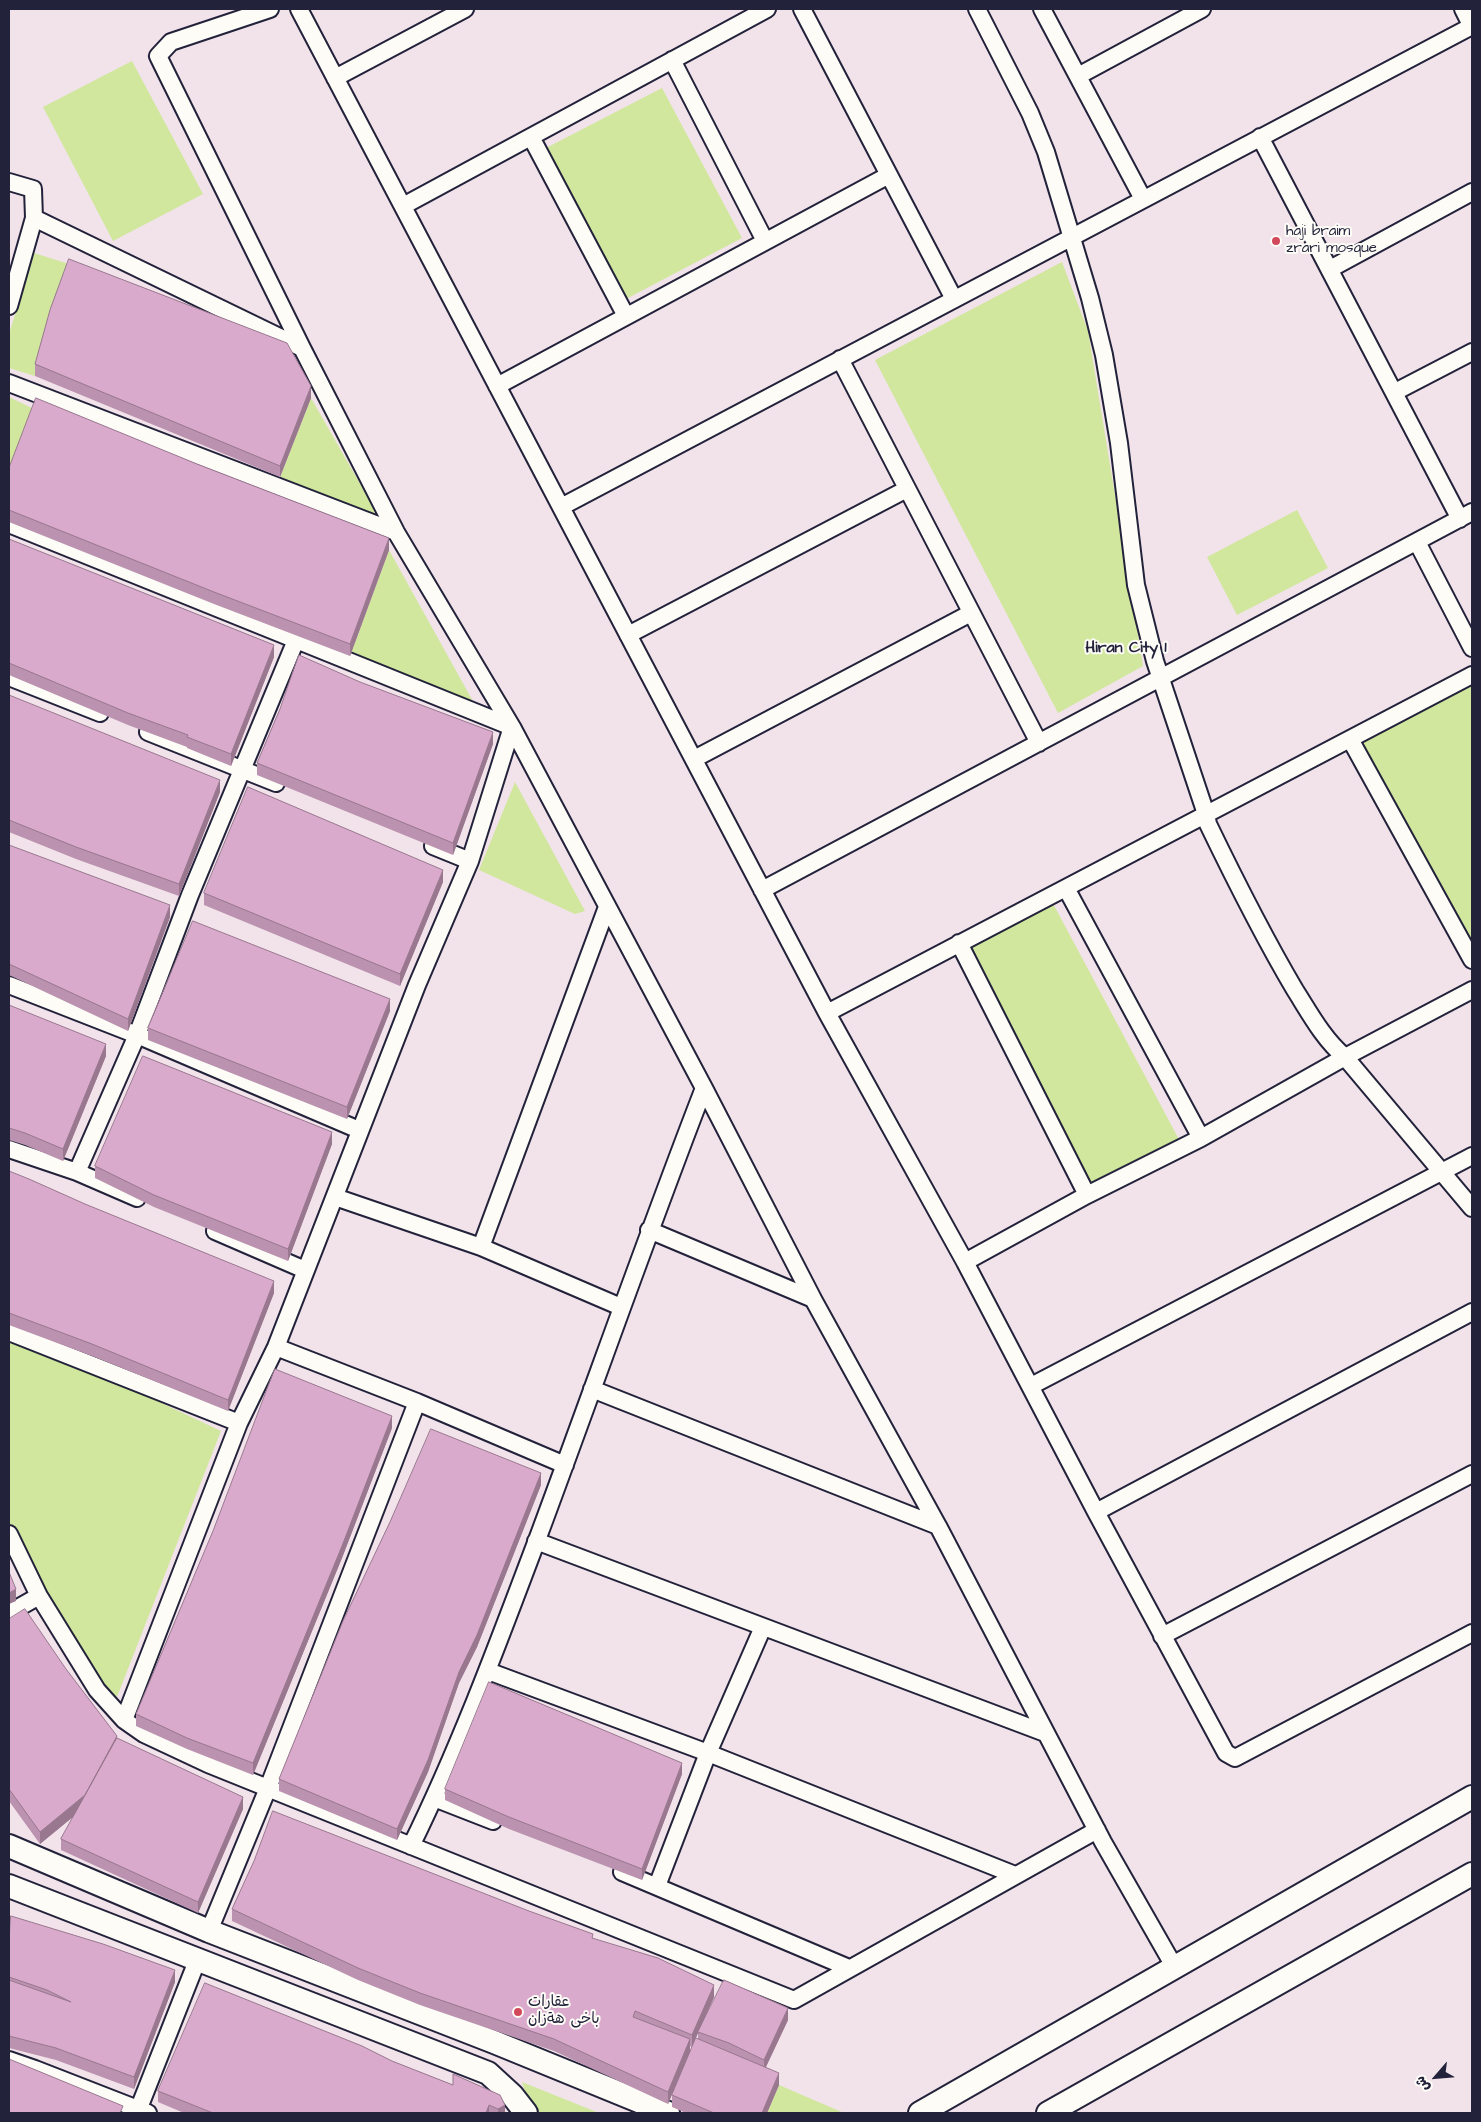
<!DOCTYPE html>
<meta charset="utf-8">
<style>
body{margin:0}
#map{position:relative;width:1481px;height:2122px;overflow:hidden;background:#f2e3ea;font-family:"Architects Daughter","Playpen Sans Arabic",sans-serif}
canvas{display:block}
.frame{position:absolute;inset:0;border:10px solid #22223b;pointer-events:none}
.north{position:absolute;left:1411px;top:2052px;width:50px;height:50px;-webkit-text-stroke:4px #fdfcf7;paint-order:stroke;rotate:243deg;font-size:14px;font-weight:700;line-height:20px;text-align:center;color:#22223b}
.north::after{content:'';display:block;margin:auto;width:18px;height:22px;background:#22223b;clip-path:polygon(50% 0,100% 100%,50% 72%,0 100%)}
</style>
<div id="map">
<canvas width="1481" height="2122"></canvas>
<div class="frame"></div>
<div class="north">ش</div>
</div>
<script>
const ctx = document.querySelector('canvas').getContext('2d');
ctx.lineJoin = 'round';
function fill(path, color) { ctx.fillStyle = color; ctx.fill(path, 'evenodd'); }
function stroke(path, color, width, dash) { ctx.strokeStyle = color; ctx.lineWidth = width; ctx.lineCap = dash ? 'butt' : 'round'; ctx.setLineDash(dash || []); ctx.stroke(path); }
function write(font, color, halo, rows, align = 'center') {
  ctx.font = font + ' "Architects Daughter","Playpen Sans Arabic",sans-serif'; ctx.lineWidth = 4; ctx.setLineDash([]); ctx.textBaseline = 'middle'; ctx.strokeStyle = halo; ctx.fillStyle = color; for (const [text, x, y, turn = 0] of rows) {
    ctx.save(); ctx.translate(x, y); ctx.rotate((+turn || 0) * Math.PI / 180); ctx.textAlign = isNaN(turn) ? turn : align; if (halo) ctx.strokeText(text, 0, 0); ctx.fillText(text, 0, 0); ctx.restore();
  }
}
const green = new Path2D(`
 M132,61l71,133 -90,47 -70,-134z
 M662,88l80,150 -116,61 -80,-151z
 M34,253l35,11 -34,112 -26,-8v-34z
 M1062,262l26,69 55,335 -85,47 -183,-353z
 M9,397l27,13 -27,68z
 M311,398l64,112 -1,5 -94,-38z
 M1297,510l31,58 -91,47 -30,-58z
 M389,550l91,164 -130,-58z
 M1472,669v289l-118,-227z
 M515,782l70,129 -10,3 -96,-44z
 M1049,896l134,251 -96,48 -128,-252z
 M13,1333l208,98 -106,271 -12,-3 -94,-167v-198z
 M522,2082l77,31h-67z
 M779,2085l65,28h-77z`);
const street = new Path2D(`
 M270,9l-99,33 -13,14 144,292 94,184 116,195 192,361 109,211 125,227 165,316 72,126
 M299,9l528,1004 138,249 131,250 130,241 9,5 237,-125
 M802,9l152,290
 M977,9l53,104 16,39 44,146 14,57 15,88 17,142 19,76 51,153 2,10c27,56 55,112 87,166 14,22 29,50 50,67l127,151
 M1042,9l101,190
 M1463,9l9,18
 M672,60l93,181
 M1078,76l124,-67
 M335,78l130,-69
 M531,137l95,179
 M1260,137l200,382
 M9,182l24,7 1,29 -25,88
 M403,206l364,-197
 M34,218l268,130
 M1330,269l142,-77
 M840,359l199,384
 M9,383l387,149
 M497,386l392,-211
 M1395,392l77,-40
 M561,507l911,-481
 M9,524l503,203 -42,134 -53,124 -141,362 -37,76 -115,297
 M1417,542l55,106
 M628,635l279,-146
 M9,677l91,36
 M148,732l128,51
 M1350,739l122,221
 M694,759l277,-146
 M433,846l37,15
 M1066,888l135,250
 M762,890l710,-378
 M959,943l128,252
 M9,985l128,50 222,95
 M827,1013l645,-338
 M9,1149l68,23 60,26
 M77,1172l60,-137 53,-140 106,-255
 M335,1197l146,50 140,60
 M649,1230l164,69
 M215,1231l90,39
 M481,1247l126,-340
 M965,1262l122,-67 114,-57 144,-81 127,-67
 M9,1332l230,91
 M276,1347l141,55 148,63
 M1031,1386l441,-230
 M592,1389l346,137
 M1096,1512l376,-200
 M9,1534l30,62 58,94 27,30 20,14 64,30 586,236 303,-170
 M536,1541l509,192
 M9,1613l30,-17
 M1162,1636l310,-162
 M488,1671l220,82 307,122
 M434,1798l59,23
 M411,1846c50,-102 89,-208 129,-314 55,-148 107,-297 164,-444
 M622,1872l227,96
 M657,1886l51,-133 55,-126
 M209,1931l59,-143 149,-386
 M9,2060l26,9 113,44
 M137,2113l60,-152`);
const secondary = new Path2D(`
 M9,1846l200,85 285,111 174,71
 M9,1886l479,187 24,22 14,18
 M920,2113l552,-316
 M1048,2113l424,-239`);
const wall = new Path2D(`
 M35,364l276,34 -31,79 -245,-101z
 M9,468l380,82 -39,106 -136,-52 -205,-82z
 M9,539l265,118 -43,109 -44,-18v-1l-59,-22 -119,-50z
 M9,695l211,97 -41,104 -103,-37 -67,-27z
 M280,709l213,35 -40,111 -196,-80v-12z
 M9,845l161,72 -42,114 -119,-56z
 M443,882l-43,104 -196,-81v-12z
 M9,1005l97,51 -43,105 -38,-16 -16,-5z
 M390,1011l-43,108 -199,-79v-12z
 M332,1144l-44,117 -134,-54 -59,-29v-12z
 M9,1171l265,122 -46,118 -136,-55 -83,-31z
 M392,1428l-50,130 -89,217 -66,-26 -51,-23v-12z
 M541,1485l-64,162 -18,36 -31,89 -31,68 -118,-49v-12z
 M9,1619l108,120 126,70 -45,104 -137,-63v-11l13,-23 -34,28 -31,-43z
 M682,1774l-40,106 -133,-51 -64,-29v-11z
 M232,1909l361,29 121,59 -15,33 89,-10 -22,47 13,18 -12,28h-81l-14,-6v-12l16,-39 -20,48 -114,-53 -134,-46 -62,-25 -126,-59zM698,2032v7l-8,12v-5l2,1z
 M9,1940l166,42 -41,107 -78,-29 -47,-12z
 M392,2061l61,24v-11l52,39h-321l-26,-11v-11z`);
const shadedWall = new Path2D(`
 M311,386v12l-31,79v-11z
 M389,538v12l-39,106v-12z
 M274,645v12l-43,109v-12z
 M493,732v12l-40,111v-12z
 M220,780v12l-41,104v-12z
 M443,870v12l-43,104v-12z
 M170,905v12l-42,114v-12z
 M390,999v12l-43,108v-12z
 M106,1044v12l-43,105v-12z
 M332,1132v12l-44,117v-12z
 M274,1281v12l-46,118v-11z
 M392,1416v12l-50,130 -89,217v-12z
 M541,1473v12l-64,162 -18,36 -31,89 -31,68v-11l62,-157z
 M16,1589v12l-7,3v-11z
 M117,1736v12l-32,59 -45,37v-12z
 M682,1763v11l-40,106v-11z
 M243,1797v12l-45,104v-11z
 M175,1970v12l-41,107v-12z
 M714,1985v12l-22,50v-12z
 M788,2008v12l-24,51v-11z
 M690,2039v12l-22,53v-12z
 M779,2073v12l-12,28h-5z
 M489,2105v8h-3z
 M505,2105v8h-7v-4z`);
const building = new Path2D(`
 M69,259l218,84 24,43 -31,80 -245,-102 15,-54z
 M36,398l161,66 192,74 -39,106 -136,-52 -205,-82v-42z
 M9,539l265,106 -43,109 -44,-17 1,-2 -60,-22 -119,-50z
 M299,655l61,27 133,50 -40,111 -196,-80 23,-54z
 M9,695l211,85 -41,104 -103,-37 -67,-27z
 M248,787l195,83 -43,104 -196,-81z
 M9,845l161,60 -42,114 -119,-55z
 M193,921l197,78 -43,108 -199,-79z
 M9,1005l97,39 -43,105 -38,-16 -16,-5z
 M143,1056l189,76 -44,117 -134,-54 -59,-29z
 M9,1171l20,8 56,25 189,77 -46,119 -136,-56 -83,-31z
 M275,1369l117,47 -50,130 -89,217 -66,-25 -51,-24 77,-183z
 M431,1429l110,44 -64,162 -18,37 -31,88 -31,69 -118,-50 64,-158 47,-99z
 M9,1572l7,17 -7,4z
 M25,1609l41,60 51,67 -32,59 -45,37 -31,-43v-170z
 M489,1682l193,81 -40,106 -133,-52 -64,-28z
 M117,1738l126,59 -45,105 -137,-63z
 M273,1811l256,100 64,23 -1,4 66,20 56,27 -22,50 -57,-24 -2,6 57,22 -22,53 -114,-53 -134,-46 -62,-25 -126,-59 22,-48z
 M11,1916l92,28 72,26 -41,107 -78,-29 -47,-12v-56l62,22 -24,-12 -38,-13v-37z
 M724,1980l64,28 -24,52 -35,-17 -31,-11z
 M205,1983l157,63 30,15 61,24v-11l47,21 5,10 -7,4 -9,-4 -3,8h-273l-55,-22z
 M696,2038l83,35 -17,40h-48l-42,-18z
 M9,2059l114,47 -3,7h-111z`);
const markers = [
 [1276,241,5,"#d1495b"],
 [518,2012,5,"#d1495b"]
];
const poiNames = [
 ["haji braim",1286,232],
 ["zrari mosque",1286,249],
 ["عقارات",528,2003],
 ["باخی هةزان",528,2020]
];
const neighbourhoodNames = [
 ["Hiran City 1",1126,649]
];
fill(green, '#d0e79d');
stroke(street, '#22223b', 20);
stroke(secondary, '#22223b', 26);
stroke(street, '#fdfcf7', 16);
stroke(secondary, '#fdfcf7', 22);
fill(wall, '#bb92af');
fill(shadedWall, '#98778f');
fill(building, '#d9aacc');
stroke(building, '#98778f', 1);
for (const [x, y, r, color] of markers) { const dot = new Path2D(); dot.arc(x, y, r, 0, 2 * Math.PI); ctx.fillStyle = color; ctx.fill(dot); stroke(dot, '#fdfcf7', 2); }
write('15px', '#22223b', '#fdfcf7', poiNames, 'left');
write('bold 16px', '#22223b', '#fdfcf7', neighbourhoodNames);
</script>
